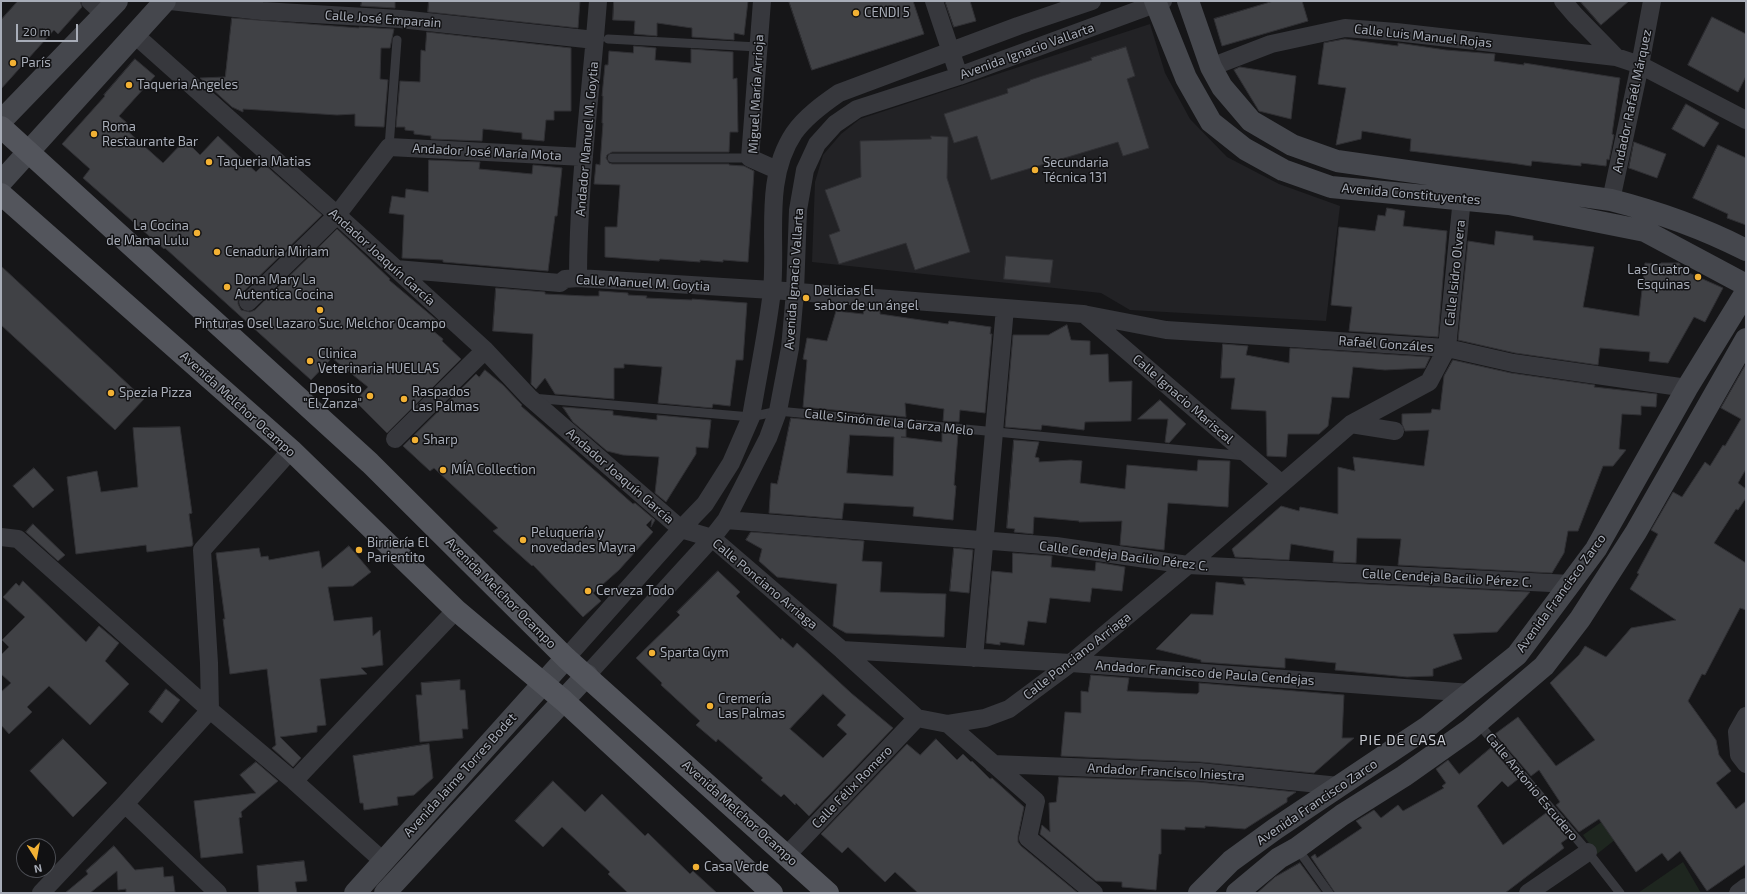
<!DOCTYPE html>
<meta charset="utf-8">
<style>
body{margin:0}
#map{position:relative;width:1747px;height:894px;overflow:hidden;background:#161618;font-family:"Exo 2",sans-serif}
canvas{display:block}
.frame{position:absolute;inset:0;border:2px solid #a8adb8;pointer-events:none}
.north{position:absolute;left:16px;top:838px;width:40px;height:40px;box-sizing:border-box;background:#111113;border:1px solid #4d4f55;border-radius:50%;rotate:169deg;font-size:11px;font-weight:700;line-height:16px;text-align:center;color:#a8adb8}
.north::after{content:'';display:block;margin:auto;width:14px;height:18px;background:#f2b134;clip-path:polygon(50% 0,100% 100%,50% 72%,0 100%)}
.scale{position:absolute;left:16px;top:24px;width:62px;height:18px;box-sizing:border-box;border:2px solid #a8adb8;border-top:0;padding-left:5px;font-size:12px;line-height:14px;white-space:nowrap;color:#a8adb8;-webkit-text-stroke:3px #111113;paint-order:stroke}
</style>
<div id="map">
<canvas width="1747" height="894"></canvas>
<div class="frame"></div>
<div class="north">N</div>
<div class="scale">20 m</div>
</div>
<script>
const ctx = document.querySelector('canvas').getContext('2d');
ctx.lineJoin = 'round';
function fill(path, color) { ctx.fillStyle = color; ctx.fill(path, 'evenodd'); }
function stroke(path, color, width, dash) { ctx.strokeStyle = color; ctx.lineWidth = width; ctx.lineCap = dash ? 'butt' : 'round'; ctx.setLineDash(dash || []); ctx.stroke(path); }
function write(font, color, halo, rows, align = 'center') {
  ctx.font = font + ' "Exo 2",sans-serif'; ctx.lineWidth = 3; ctx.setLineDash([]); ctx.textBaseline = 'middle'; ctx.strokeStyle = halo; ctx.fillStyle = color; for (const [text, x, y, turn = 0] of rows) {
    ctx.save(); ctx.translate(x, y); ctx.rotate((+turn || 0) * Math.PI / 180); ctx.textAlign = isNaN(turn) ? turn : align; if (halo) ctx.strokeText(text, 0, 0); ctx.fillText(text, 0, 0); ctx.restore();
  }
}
const built = new Path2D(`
 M1150,24l15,49 25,46 37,38 52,27 61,22 -14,115 -196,-11 -29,-17 -289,-31 3,-80 8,-27 18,-21 19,-15z`);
const green = new Path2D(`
 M1617,811l13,17 -33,26 -14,-19z
 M1683,862l18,31h-63z`);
const building = new Path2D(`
 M18,1h62l2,6 -24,27 -4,-4 -53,59v-69z
 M362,1h33v7l-34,-2z
 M429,1h151l-2,27 -150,-16z
 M614,1h134l-4,34 -10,-2v7l-42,-3v-9l-35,-5v13l-23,-2 1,-13 -22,-1z
 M789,1h124l11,33 -112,36z
 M945,1h25l6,20 -22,6z
 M1274,1h28l6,20 -86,25 -8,-27z
 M1580,1h49l-28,24z
 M1712,17l34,17v42l-8,16 -50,-27z
 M232,18l127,10v-1l35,2 -4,19h-9l-1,31 8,1 -4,47 -29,-1v-12l-18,1 -94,-6v3l-11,-5 -32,-29 25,-1z
 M427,32l144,16v63h-17v9h-8l-2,21 -22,-2v-6l-39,-4 -1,12 -51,-2v-3l-17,-2v-3l-9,-1v-3h-9l4,-46 20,1 1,-32 4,1z
 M1345,39l53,7v-3l48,7 49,4 -1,7 30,4v-2l96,15 -8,56 2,1 -5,25 -2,-1 -1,7 -25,-3v3l-49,-5 -1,5 -20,-3 -101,-12 1,-12 -49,-8 -1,8 -25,6 10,-57 -28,-4 6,-41z
 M634,46l22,2 -1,12 36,3v-14l42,3v27l4,-1 1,54h-8l-1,20h-117l-5,3 -1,3 3,5 3,1h117v1l15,1 10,5 -6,91 -25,-2v2l-23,-2v2l-40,-3 -1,2 -54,-4v-30h12l3,-42 -26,-1 2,-20 4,1 3,-42h-1l1,-27h-1l3,-31h3l1,-14 24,2z
 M1126,47l9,29 -8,3 22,69 -26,8 -5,-14 -127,38 -14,-44 -23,7 -10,-29 64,-21 -1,-4 23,-8v-1l62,-20 -1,-2z
 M135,59l20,17 -36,40 8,7 -4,4 40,36 22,-23 15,15 18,-19 38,36 8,-8 58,51 -81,79 -3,5v5l3,6 9,2 5,-2 82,-81 53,50 -1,1 50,42 -7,8 11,9 -1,2 19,18 -74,74 -32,-32 13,-14 -36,-29 -21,22 -146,-132 -1,1 -81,-71 7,-9 -28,-25 43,-48 -1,-1z
 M1240,67l56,9 -5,43 -32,-8 -25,-41z
 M1686,104l33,19 -15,24 -32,-18z
 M931,136l17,1 -1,41 23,74 -55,18 -9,-27 -67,21 -10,-29 11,-4 -15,-41 36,-13 -1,-36 71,-2z
 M1634,142l32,12 -9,24 -28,-10z
 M1718,145l28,13v67l-19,-7 1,-4 -35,-16z
 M429,160l51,2 -1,7 53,5 1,-9 29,3 -5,48h-2l-7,55 -105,-9v-2l-41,-2 2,-43 -15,-2 3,-17 13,2 1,-9 22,3z
 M1387,208l18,3 -2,15 44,5 -9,106 -89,-6 3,-24 -21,-2 8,-78 36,4 3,-16 7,1z
 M1496,231l37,5v4l61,7 -11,60 56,9 6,-53 15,1 1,-1h18l1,1v5l43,19 -18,34 -11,-5 -26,46 -19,-2 1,-9 -50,-4 -2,17 -83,-12 -57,-13 10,-99 26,4z
 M1006,256l47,4 -3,23 -46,-4z
 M1,266l143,133 -29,31 -114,-105z
 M496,288l49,4v2l41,2h13v-5l29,2v2l19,1 -1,2 46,2v-1l55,4 -4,57h-7l-6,46 -17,-2 -1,4 -54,-5 4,-36 -38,-3v4h-10v31l-59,-5 -10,-16 -9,11 -5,-5 2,-50 -40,-3z
 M864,308l16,1v5l68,10 1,-3 42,6 -1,7h2l-7,79 -25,-3 -1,12 -16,-1 1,-12 -39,-6 1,14 -103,-10 4,-47 -4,-1 4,-21 20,3 9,-30 27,3z
 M1067,325l4,15 19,1v14l18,-1 1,28 23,-1 -1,40 -46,1 -1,8 -42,-5 -1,5 -36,-3 8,-92h35z
 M1223,344l25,2 -2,9 43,8 1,-15 140,9 -5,11 -40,2 -32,-3 -4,31 -17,-1 -4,29 -9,8h-31l-2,23 -19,-1 -1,-45 -35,-2 4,-31h-14z
 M1453,360l58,13 84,12 -1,2 63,7 -1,13 -15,-1v9l-19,-1 -3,35 7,1 -13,16h-10l-25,65h-10l-4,22 -12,20 -154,-8 3,-26 -44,-1 -1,25 -23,-1 1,-11 -43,-7 -2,16 -54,-3 -3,-8 49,-43 18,5 1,-4 38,7v-47l17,4 -2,-14 71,9 5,-36 -24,1 -3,-7v-10l29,-1 1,-4 8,1 4,-34z
 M1746,364v105l-8,14 8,6v9l-8,12 -2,-1 -22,34 32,20v47l-6,-2 -35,67 -3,-1 -14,27 28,39 3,15 12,16 -15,12 20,26 10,-8v63l-39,27 -27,-40 -12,10 -6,-8 -26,19 -37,-53 -20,13 -23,-27 4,-3 -21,-32 -8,6 -36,-42 23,-17 38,49 39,-26 -45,-57 29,-28 6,-9 21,11 25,-29 45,-8 -46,-31 9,-15 -2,-1 21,-39 -7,-4 22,-38 9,5 23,-35 5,4 13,-21 2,1 16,-27 -20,-11z
 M485,370l18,15 19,20 -1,1 95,83 17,15 2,-1 20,17 -4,7 1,-8 -6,6 7,7 -34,38 -26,23 8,8 -18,16 -50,-52 -1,1 -39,-35 5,-3 -64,-60 -4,3 -27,-25 73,-72 3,3z
 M1160,400l26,24 -17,19 -4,-1 3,-23h-30z
 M563,407l50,4v4l44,5v-5l54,5 -3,28 -12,-1v7l-30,48 -11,-9 4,-36 -36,-2 -16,-4 -34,-29z
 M791,418l115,11v8h-5l41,5v-9l16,1 -4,51 2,1 -3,34 -40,-4 1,-9 -70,-4 -2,16 -73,-6 2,-30 6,1zM850,435l44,2 -1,39 -46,-3z
 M180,427l12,86 -3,1 4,30 -1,2 -45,6 -1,-7 -70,9 -9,-77 30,-6 4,21 37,-5 -5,-59z
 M1014,440l25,2 -4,15 4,1v4l32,-2 11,1 -2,22 45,6 2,-24 70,6 1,-11 32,1 -2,46 -60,-4 -4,47 -44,-5 2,-24 -43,1v-1l-45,-4 -1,17 -19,-2 1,-3 -8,-1z
 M34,468l20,22 -21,18 -20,-22z
 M33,524l32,31 -7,6 -32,-29z
 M751,532l113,9 -2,20 20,1 -2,30 66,2 -2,43 -98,-4 -13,-7 4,-42 -60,-7 -18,-16 3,-12 -16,-9z
 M349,546l22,26 -18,14 -25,1 6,34 38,-4 1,19 7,-6 3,35 -22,3 6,6 -47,5 6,46 -9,1v6l-37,5 21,21 -8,9 -21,-19 4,-3 -9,-76 -37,5 -7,-55h2l-9,-66 43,-5 2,9 7,-1 1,4 50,-9 3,17z
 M954,548l19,2 -4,43 -19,-2z
 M1013,553l39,3 -1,11 44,4 1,-9 29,5 -3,24 -30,-3 -2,14 -40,-4 -4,25 -18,-2 -4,24 -24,-3v3l-14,-2 6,-72 20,2z
 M718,571l22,21 -4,4 45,44 1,-2 11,10 4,-5 54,50 42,35 -84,88 -13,-13 -1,2 -11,-11 -3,3 -20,-17 2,-2 -45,-39 -2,3 -20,-17 4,-4 -39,-36 1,-2 -26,-25 44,-43 -3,-3zM823,694l23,21 -9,10 10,9 -24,24 -33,-29z
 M1243,578l287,14 -33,40 -44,2 9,25 -29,10v7l-26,1 -72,-7 1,-7 -51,-5v10l-84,-6v-2l-45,-11 35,-35 22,1 3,-33 29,3z
 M23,581l63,61 13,-16 20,17 -14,18 24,23 -39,41 -41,-39 -22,21 5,5 -23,22 -8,-9v-33l10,-9 -10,-9v-19l8,-8 -7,-7 23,-23 -22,-20 13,-14 3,3z
 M1091,675l38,3 -2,13 70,3 2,-2v-9l145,12 -2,43h12l-40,35 -114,-11 -139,-6 4,-44 16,1v-22l7,1z
 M460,680v10h5l3,39h-6l1,9 -43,4 -4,-47h6l-1,-12z
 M166,689l14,11 -18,23 -13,-11z
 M63,739l44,44 -34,34 -43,-46z
 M936,739l21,21 6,-6 8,8 1,-1 18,18 2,-1 32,29 -6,29v6l3,4 57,47h-160l-23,-21 -10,10 -37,-35 -6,6 -21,-19 86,-90 13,11z
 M429,744l4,34 -19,17 -17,2 1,8 -34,5 -1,-7h-3l-7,-47z
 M1491,748l27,31 -10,8 -6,-6 -25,25 26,39 43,-32 22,25 -7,5 3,5 -59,45h-170l-24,-36 4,-3 2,4 45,-30 -6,-7 18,-11 7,8 17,-13 5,6 41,-23 -2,-2 4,-3 -10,-14 12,-9 11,14z
 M256,762l22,19 -37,31 1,5 -3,1 4,35 -42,5 -7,-57 62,-8 -16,-18z
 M1059,777l140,5 97,10 -9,6v4l-42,27 -40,-3v2l-20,-1v3l-24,-1v25h-2l-3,36 -34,-3v-5l-26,-1 -56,-47 2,-9 8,7 -1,-29 7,-1z
 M553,781l32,31 17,-18 43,42 3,-3 42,41 3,-3 24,22h-89l-20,-19 2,-2 -48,-45 -19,20 -28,-26z
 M114,846l21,24 28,-3 1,10 9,-1 2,16 -49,1v-4l-8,1 -1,-19 -27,22h-25l23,-19 -2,-3z
 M304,861l3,20 -12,1 2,11h-38l-2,-27z
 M1300,863l22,30h-65l18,-16z`);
const lane = new Path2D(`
 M608,39l150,8
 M389,147l8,-107
 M612,158h138
 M532,398l219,19 27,-6 468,45
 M1477,722l111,130 32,41
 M1297,848l32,45`);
const street = new Path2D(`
 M90,1l15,14
 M170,1l92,10 138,8 195,21
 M762,1l-12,157 27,12
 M934,1l25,75
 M1563,1l12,14 41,42 24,8 106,55
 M135,35l202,180 148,135 44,47 152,132 31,9 130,112 75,68 31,6 37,-6 24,-9 62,-46 117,-98 163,-141 78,-42 18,-34 15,-150
 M1211,67l60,-23 74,-16 51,4 220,25
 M1611,200l29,-135 12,-64
 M396,269l164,14 5,-4 13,-1 194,12 311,24 83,16 281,18 66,15 174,25
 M578,278c0,-93 13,-185 20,-277
 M248,302l89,-87 52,-68 195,10
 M1084,314l198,170
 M1351,424l44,7
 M395,439l90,-89
 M726,520l330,26 132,19 383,19
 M1,537l17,2 192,171 84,71 89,80
 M842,650l229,13 400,30
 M566,658l115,-129 24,-25 26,-41 20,-46c7,-42 16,-84 21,-126 5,-52 -9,-112 22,-158 11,-16 29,-29 45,-40l179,-67 74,-25
 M974,658l31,-350
 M587,675l125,-137 14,-18 42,-82 10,-27 12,-63 5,-56 3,-82 7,-40 12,-26 18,-20 22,-15 102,-33 204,-75
 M1746,716l-9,16 2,23 7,9
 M948,724l88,77 -8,37 66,55
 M993,764l207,8 139,14
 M294,781l162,-171
 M125,804l93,89
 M787,855l130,-137
 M41,893l84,-89 85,-94 -1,-47 -7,-113 89,-100
 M1528,893l60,-41
 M1738,893l8,-6`);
const secondary = new Path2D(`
 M1155,1l31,77 25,44 34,27 38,21 48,17 178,17 136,27 101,54
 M1188,1l23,66 11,20 29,34 41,24 45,16 274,39c47,12 92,28 135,50
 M1,121l116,-120
 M1,182l164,-181
 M355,893l211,-235
 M385,893l202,-218
 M1199,893l32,-32 44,-32 151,-101 91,-73 79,-106 91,-161 59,-96
 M1237,893l42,-35 18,-10 45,-33 62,-39 65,-46 75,-64 36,-47 56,-87 110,-193`);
const primary = new Path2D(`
 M1,127l369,336 196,195 262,235
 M1,194l290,256 165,160 108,91 208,192`);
const markers = [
 [856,13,4,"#f2b134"],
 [13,63,4,"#f2b134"],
 [129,85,4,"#f2b134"],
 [94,134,4,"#f2b134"],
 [209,162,4,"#f2b134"],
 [1035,170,4,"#f2b134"],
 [197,233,4,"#f2b134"],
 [217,252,4,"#f2b134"],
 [1698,277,4,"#f2b134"],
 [227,287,4,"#f2b134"],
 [806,298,4,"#f2b134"],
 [320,310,4,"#f2b134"],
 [310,361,4,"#f2b134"],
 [111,393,4,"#f2b134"],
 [370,396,4,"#f2b134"],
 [404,399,4,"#f2b134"],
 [415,440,4,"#f2b134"],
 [443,470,4,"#f2b134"],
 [523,540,4,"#f2b134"],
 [359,550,4,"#f2b134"],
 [588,591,4,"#f2b134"],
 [652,653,4,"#f2b134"],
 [710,706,4,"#f2b134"],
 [696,867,4,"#f2b134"]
];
const poiNames = [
 ["CENDI 5",864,13],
 ["París",21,63],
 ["Taqueria Angeles",137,85],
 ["Roma",102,127],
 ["Restaurante Bar",102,142],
 ["Taqueria Matias",217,162],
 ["Secundaria",1043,163],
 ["Técnica 131",1043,178],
 ["La Cocina",189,226,"right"],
 ["de Mama Lulu",189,241,"right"],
 ["Cenaduria Miriam",225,252],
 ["Las Cuatro",1690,270,"right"],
 ["Esquinas",1690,285,"right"],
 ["Dona Mary La",235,280],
 ["Autentica Cocina",235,295],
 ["Delicias El",814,291],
 ["sabor de un ángel",814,306],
 ["Pinturas Osel Lazaro Suc. Melchor Ocampo",320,324,"center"],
 ["Clinica",318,354],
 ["Veterinaria HUELLAS",318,369],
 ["Deposito",362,389,"right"],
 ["\"El Zanza\"",362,404,"right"],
 ["Raspados",412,392],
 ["Las Palmas",412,407],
 ["Spezia Pizza",119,393],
 ["Sharp",423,440],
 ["MÍA Collection",451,470],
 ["Peluquería y",531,533],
 ["novedades Mayra",531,548],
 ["Birriería El",367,543],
 ["Parientito",367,558],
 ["Cerveza Todo",596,591],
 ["Sparta Gym",660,653],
 ["Cremería",718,699],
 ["Las Palmas",718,714],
 ["Casa Verde",704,867]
];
const streetNames = [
 ["Calle José Emparain",383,19,4],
 ["Calle Luis Manuel Rojas",1423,36,6],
 ["Avenida Ignacio Vallarta",1027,51,-20],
 ["Miguel María Arrioja",756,94,-87],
 ["Andador Rafaél Márquez",1632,101,-78],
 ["Andador Manuel M. Goytia",587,139,-85],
 ["Andador José María Mota",487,152,3],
 ["Avenida Constituyentes",1411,194,5],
 ["Andador Joaquín García",382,257,42],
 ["Calle Isidro Olvera",1455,273,-84],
 ["Avenida Ignacio Vallarta",794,279,-86],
 ["Calle Manuel M. Goytia",643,283,3],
 ["Rafaél Gonzáles",1386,344,4],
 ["Calle Ignacio Mariscal",1183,399,41],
 ["Avenida Melchor Ocampo",238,404,42],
 ["Calle Simón de la Garza Melo",889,422,6],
 ["Andador Joaquín García",620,476,41],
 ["Calle Cendeja Bacilio Pérez C.",1124,556,7],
 ["Calle Cendeja Bacilio Pérez C.",1447,578,3],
 ["Calle Ponciano Arriaga",765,584,40],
 ["Avenida Melchor Ocampo",501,593,45],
 ["Avenida Francisco Zarco",1561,593,-54],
 ["Calle Ponciano Arriaga",1077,656,-38],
 ["Andador Francisco de Paula Cendejas",1205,673,4],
 ["Andador Francisco Iniestra",1166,772,3],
 ["Avenida Jaime Torres Bodet",460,775,-48],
 ["Calle Félix Romero",852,787,-46],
 ["Calle Antonio Escudero",1532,787,50],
 ["Avenida Francisco Zarco",1317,802,-34],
 ["Avenida Melchor Ocampo",740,813,42]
];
const neighbourhoodNames = [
 ["PIE DE CASA",1403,740]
];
fill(built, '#222225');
fill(green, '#1e261f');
fill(building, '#404145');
stroke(building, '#303034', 1);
stroke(lane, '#37383d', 9);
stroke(street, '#37383d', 18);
stroke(secondary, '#45474d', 22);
stroke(primary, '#53555c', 22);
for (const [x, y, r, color] of markers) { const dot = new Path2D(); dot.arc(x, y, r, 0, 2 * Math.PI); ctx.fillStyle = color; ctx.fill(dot); stroke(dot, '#111113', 1.5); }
write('13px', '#a8adb8', '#111113', poiNames, 'left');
write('13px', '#a8adb8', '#111113', streetNames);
ctx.letterSpacing = '1px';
write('14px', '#c9ccd4', '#111113', neighbourhoodNames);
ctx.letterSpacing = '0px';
</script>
